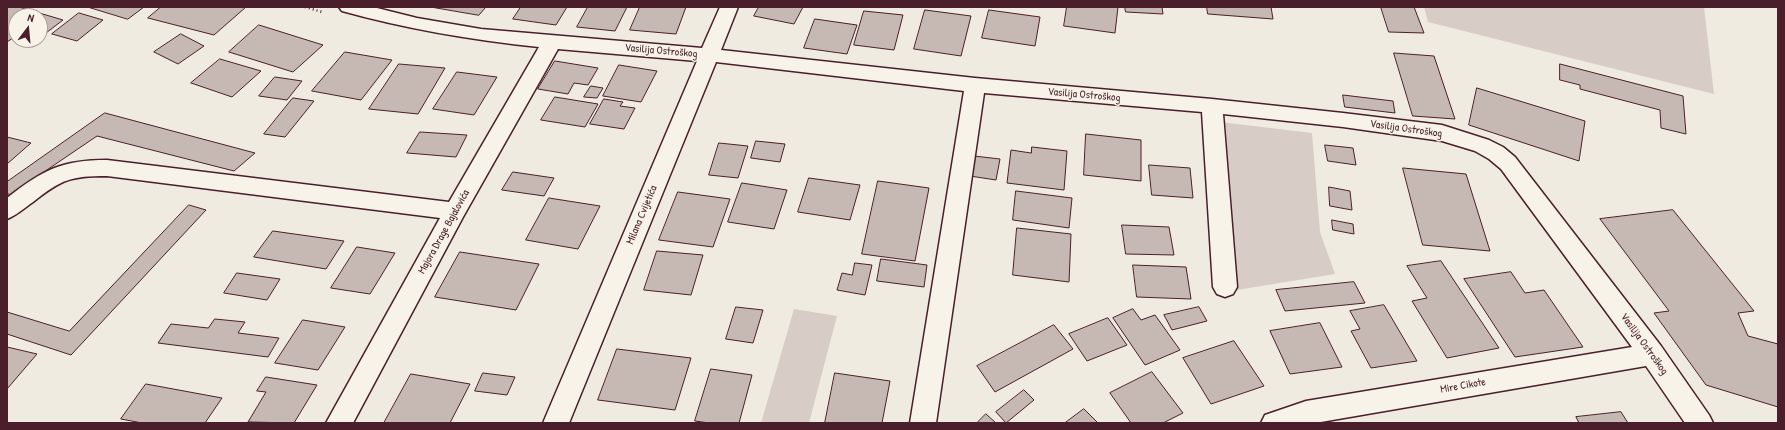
<!DOCTYPE html>
<meta charset="utf-8">
<style>
body{margin:0}
#map{position:relative;width:1785px;height:430px;overflow:hidden;background:#f0ebe0;font-family:"Patrick Hand",sans-serif}
canvas{display:block}
.frame{position:absolute;inset:0;border:8px solid #4a1f2b;pointer-events:none}
.north{position:absolute;left:8px;top:8px;width:40px;height:40px;box-sizing:border-box;background:#f7f3e8;border:1px solid #b29e9c;border-radius:50%;rotate:16deg;font-size:11px;font-weight:700;line-height:16px;text-align:center;color:#4a1f2b}
.north::after{content:'';display:block;margin:auto;width:14px;height:18px;background:#4a1f2b;clip-path:polygon(50% 0,100% 100%,50% 72%,0 100%)}
</style>
<div id="map">
<canvas width="1785" height="430"></canvas>
<div class="frame"></div>
<div class="north">N</div>
</div>
<script>
const ctx = document.querySelector('canvas').getContext('2d');
ctx.lineJoin = 'round';
function fill(path, color) { ctx.fillStyle = color; ctx.fill(path, 'evenodd'); }
function stroke(path, color, width, dash) { ctx.strokeStyle = color; ctx.lineWidth = width; ctx.lineCap = dash ? 'butt' : 'round'; ctx.setLineDash(dash || []); ctx.stroke(path); }
function write(font, color, halo, rows, align = 'center') {
  ctx.font = font + ' "Patrick Hand",sans-serif'; ctx.lineWidth = 3; ctx.setLineDash([]); ctx.textBaseline = 'middle'; ctx.strokeStyle = halo; ctx.fillStyle = color; for (const [text, x, y, turn = 0] of rows) {
    ctx.save(); ctx.translate(x, y); ctx.rotate((+turn || 0) * Math.PI / 180); ctx.textAlign = isNaN(turn) ? turn : align; if (halo) ctx.strokeText(text, 0, 0); ctx.fillText(text, 0, 0); ctx.restore();
  }
}
const green = new Path2D(`
 M1424,7h280l10,87 -286,-72z
 M1212,121l100,12 8,99 15,42 -104,17z
 M794,309l43,7 -28,107h-48z`);
const building = new Path2D(`
 M7,7h12l44,13 -21,16h-2v-20h-24v20l-9,6z
 M88,7h56l-16,12z
 M161,7h85l-32,28 -66,-17z
 M431,7h55l-7,8z
 M521,7h46l-11,18 -43,-6z
 M588,7h39l-12,24 -38,-4z
 M640,7h46l-10,27 -46,-4z
 M759,7h44l-9,17 -40,-8z
 M1067,7h51l-3,26 -51,-7z
 M1125,7h37l1,7 -37,-2z
 M1207,7h64l2,12 -65,-5z
 M1381,7h33l10,26 -35,-1z
 M925,10l46,6 -10,40 -47,-7z
 M989,10l51,7 -5,29 -53,-8z
 M864,11l39,4 -9,35 -40,-5z
 M79,13l24,7 -26,21 -25,-7z
 M815,19l42,6 -10,29 -43,-6z
 M259,25l64,20 -30,27 -64,-20z
 M181,34l23,12 -26,18 -24,-12z
 M345,52l47,8 -31,40 -49,-9z
 M1394,53l40,3 21,63 -42,-3z
 M220,59l41,12 -29,26 -41,-14z
 M555,61l43,7 -10,17 -14,-2 -6,11 -30,-5z
 M399,64l46,4 -27,46 -49,-5z
 M1560,64l123,32 3,38 -25,-6 -1,-18 -80,-21v-4l-20,-5z
 M619,65l38,6 -16,31 -38,-6z
 M457,72l40,5 -23,38 -41,-6z
 M275,77l27,4 -15,19 -28,-4z
 M591,86l12,2 -6,10 -13,-1z
 M1477,88l108,33 -6,40 -110,-36z
 M1343,95l50,6 2,12 -50,-6z
 M555,97l43,7 -13,23 -44,-7z
 M293,98l21,3 -29,36 -21,-3z
 M604,99l19,3 -3,4 15,2 -11,21 -34,-5z
 M105,113l150,40 -21,18 -137,-35 -87,59 -3,-2v-11z
 M420,132l47,3 -11,22 -49,-4z
 M1086,134l55,6v41l-57,-6z
 M7,137l24,6 -24,21z
 M756,141l29,3 -5,18 -29,-4z
 M719,143l29,3 -10,32 -29,-3z
 M1325,145l28,3 3,17 -28,-4z
 M1032,147l35,4 -3,39 -57,-7 4,-33 20,3z
 M974,156l26,3 -4,21 -26,-4z
 M1149,165l41,3 3,30 -41,-3z
 M1403,168l63,6 24,77 -67,-6z
 M513,172l41,6 -10,18 -42,-6z
 M809,178l51,7 -10,35 -52,-8z
 M878,181l51,7 -14,73 -53,-7z
 M742,183l45,7 -13,39 -46,-7z
 M1329,187l21,4 2,19 -22,-4z
 M1016,191l56,7 -3,30 -56,-8z
 M678,192l52,7 -17,48 -54,-7z
 M549,198l51,8 -22,43 -52,-9z
 M189,205l17,5 -135,145 -64,-21v-22l62,19z
 M1673,210l81,101 -16,2 10,23 30,8v63l-72,-22 -52,-72 15,-2 -69,-92z
 M1332,220l21,4 1,10 -21,-4z
 M1122,225l47,2 5,28 -48,-1z
 M1017,228l54,6 -2,48 -56,-7z
 M273,231l71,10 -18,28 -72,-12z
 M357,247l38,6 -25,41 -39,-6z
 M657,251l46,4 -12,40 -47,-5z
 M460,252l79,12 -23,46 -81,-13z
 M881,259l46,6 -3,22 -47,-6z
 M1441,261l58,87 -52,10 -35,-57 15,-3 -20,-32z
 M855,263l17,2 -7,30 -28,-5 5,-17 10,2z
 M1133,265l53,2 5,32 -54,-2z
 M1511,272l14,21 19,-3 39,57 -68,10 -51,-78z
 M237,273l43,6 -13,21 -43,-7z
 M1354,282l11,21 -80,8 -9,-21z
 M1384,305l33,56 -46,7 -20,-37 9,-2 -10,-18z
 M736,307l27,3 -10,33 -27,-4z
 M1199,307l8,14 -35,9 -8,-15z
 M1133,309l8,11 14,-5 25,35 -35,15 -32,-47z
 M1108,318l19,27 -40,16 -18,-27z
 M215,319l30,3 -7,11 41,5 -11,19 -110,-14 13,-19 37,4z
 M303,320l42,7 -27,43 -43,-7z
 M1320,323l22,44 -52,7 -20,-43z
 M1054,325l19,24 -78,43 -18,-26z
 M1234,341l30,45 -53,18 -28,-46z
 M7,347l30,7 -30,35z
 M617,349l74,9 -16,52 -77,-10z
 M711,369l41,6 -13,48h-30l-14,-2z
 M1152,372l31,41 -20,10h-32l-21,-30z
 M483,373l32,4 -8,18 -32,-4z
 M835,373l55,8 -8,42h-57z
 M411,374l59,10 -20,39h-66z
 M266,377l51,8 -23,38 -46,-1 18,-30 -9,-1z
 M146,384l76,14 -17,25h-63l-21,-4z
 M1024,390l10,10 -28,23 -10,-11z
 M1084,409l14,14h-33z
 M1621,412l7,11h-49l-3,-6z
 M986,414l10,9h-19z`);
const path = new Path2D(`
 M305,7l17,5`);
const minor = new Path2D(`
 M339,7h34l44,11 64,11 221,19 18,-41h18l-17,43 254,28 237,21 131,14 99,12 47,15 14,7 12,10 146,189 48,69 4,8h-28l-39,-57 -331,57h-54l4,-8 41,-14 326,-54 -131,-178 -12,-10 -14,-8 -33,-10 -99,-14 -120,-13 14,173 -4,7 -8,3 -8,-3 -4,-7 -11,-175 -218,-19 -48,330h-26l54,-332 -248,-29 -147,361h-26l154,-362 -139,-12 -95,168 -110,206h-27l114,-205 -333,-42c-36,0 -45,3 -74,26 -9,6 -16,13 -26,17v-21c36,-28 54,-38 100,-38l342,42 90,-155c-67,-7 -132,-18 -197,-36z`);
const streetNames = [
 ["Vasilija Ostroškog",661,51,5],
 ["Vasilija Ostroškog",1084,95,5],
 ["Vasilija Ostroškog",1406,129,8],
 ["Milana Cvijetića",642,215,-67],
 ["Majora Drage Bajalovića",444,232,-61],
 ["Vasilija Ostroškog",1644,344,54],
 ["Mire Cikote",1463,386,-10]
];
fill(green, '#d8cdc6');
fill(building, '#c6b8b3');
stroke(building, '#4a1f2b', 1);
stroke(minor, '#4a1f2b', 3);
stroke(path, '#4a1f2b', 2.5, [1, 3]);
fill(minor, '#f7f3e8');
write('11px', '#4a1f2b', '#f7f3e8', streetNames);
</script>
